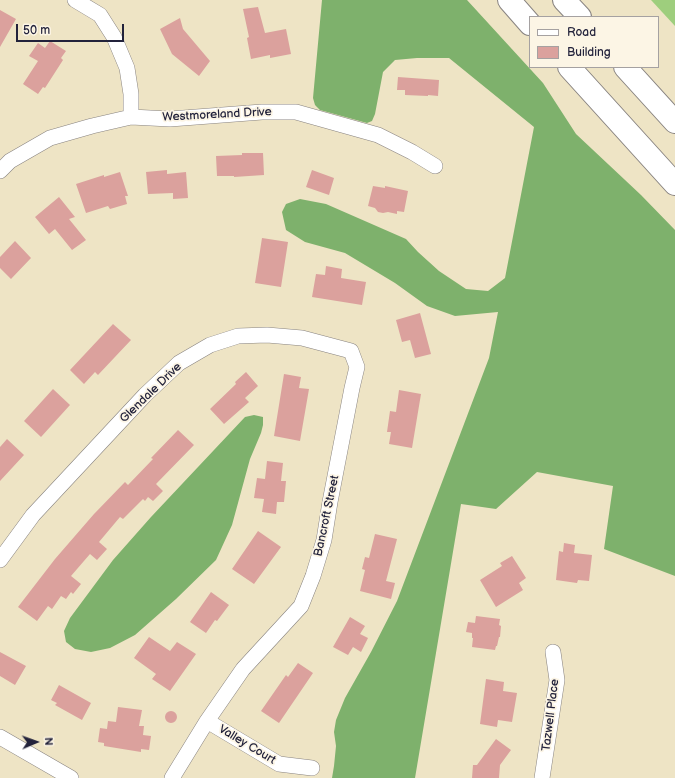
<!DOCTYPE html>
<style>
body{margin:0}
#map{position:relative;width:675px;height:778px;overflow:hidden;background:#eee4c5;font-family:"Balsamiq Sans",sans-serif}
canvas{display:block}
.legend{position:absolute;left:529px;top:16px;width:130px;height:52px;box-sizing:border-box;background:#fcf5e5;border:1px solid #a5a1a1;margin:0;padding:5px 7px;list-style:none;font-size:12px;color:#22223b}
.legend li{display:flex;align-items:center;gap:8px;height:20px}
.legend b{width:20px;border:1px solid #a5a1a1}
.north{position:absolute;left:16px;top:722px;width:40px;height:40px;-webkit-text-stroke:3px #fcf5e5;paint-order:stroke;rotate:88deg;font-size:11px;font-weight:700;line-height:16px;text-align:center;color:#22223b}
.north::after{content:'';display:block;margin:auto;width:14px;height:18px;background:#22223b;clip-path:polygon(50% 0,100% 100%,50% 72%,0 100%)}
.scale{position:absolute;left:16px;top:24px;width:108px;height:18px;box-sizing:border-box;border:2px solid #22223b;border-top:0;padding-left:5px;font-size:12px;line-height:14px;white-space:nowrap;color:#22223b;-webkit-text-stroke:3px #fcf5e5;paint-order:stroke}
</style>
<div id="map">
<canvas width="675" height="778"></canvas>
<ul class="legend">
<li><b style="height:5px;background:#fff"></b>Road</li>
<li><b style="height:11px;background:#dba19d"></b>Building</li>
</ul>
<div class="north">N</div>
<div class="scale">50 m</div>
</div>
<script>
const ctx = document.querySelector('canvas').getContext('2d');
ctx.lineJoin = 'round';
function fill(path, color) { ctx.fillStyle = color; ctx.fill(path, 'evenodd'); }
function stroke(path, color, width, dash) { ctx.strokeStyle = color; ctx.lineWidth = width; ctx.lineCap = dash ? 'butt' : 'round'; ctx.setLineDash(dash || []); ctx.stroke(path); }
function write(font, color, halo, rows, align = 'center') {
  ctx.font = font + ' "Balsamiq Sans",sans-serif'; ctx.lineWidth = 3.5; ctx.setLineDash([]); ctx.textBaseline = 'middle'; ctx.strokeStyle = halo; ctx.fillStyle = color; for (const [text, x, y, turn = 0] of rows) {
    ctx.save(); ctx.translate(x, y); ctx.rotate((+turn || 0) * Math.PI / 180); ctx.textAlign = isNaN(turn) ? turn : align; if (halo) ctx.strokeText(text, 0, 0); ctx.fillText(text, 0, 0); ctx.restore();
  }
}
const green = new Path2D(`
 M651,0h24v26z`);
const forest = new Path2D(`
 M322,0h145l76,83 33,51 65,61 34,35v346l-71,-27 9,-63 -76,-14 -41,37 -35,-5 -46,274h-83l2,-12 2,-20 -2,-14 2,-12 9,-22 26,-46 26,-51 92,-243 9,-46 -43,4 -28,-10 -32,-23 -50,-30 -40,-11 -19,-12 -4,-18 4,-8 14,-5 26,5 80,35 12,13 21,19 27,18 22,2 17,-13 29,-151 -85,-69h-32l-22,2 -12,12 -8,42 -3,7 -5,2 -47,-13 -5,-5 -2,-7z
 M254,415l9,2v8l-2,8 -11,26 -18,66 -16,35 -40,39 -41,36 -25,13 -19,4 -16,-3 -9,-7 -2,-11 6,-13 43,-58 38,-43 94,-100z`);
const building = new Path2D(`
 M258,7l7,26 21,-4 5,25 -21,4v-3l-19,4 -4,-21 2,-1 -6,-28z
 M0,10l16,9 -16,28z
 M180,18l3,11 27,32 -11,15 -27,-22 -12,-25z
 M50,41l16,10 -5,7 2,2 -18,28 -2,-1 -5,7 -15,-10 15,-23 -9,-5 9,-13 7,5z
 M398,77l41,3 -1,16 -10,-1v1l-23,-1v-5h-8z
 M242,153h21l1,22 -30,2v-1h-17l-1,-20 26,-1z
 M167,170v4l19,-2 2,26 -15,1v-6l-25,1 -2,-22z
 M312,170l22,8 -5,17 -23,-8z
 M120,172l8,24h-3l2,8 -17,5 -2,-3 -22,7 -10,-29 28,-9v2z
 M373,186l12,2v-2l23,5 -4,21 -7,-1v3l-9,-2 -5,1 -5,-1 -3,-4 -7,-2z
 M59,197l16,20 -6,2 17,21 -14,10 -17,-21 -6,5 -14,-17z
 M262,238l26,4 -7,45 -26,-4z
 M15,241l16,17 -20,21 -11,-11v-11z
 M326,266l16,3 -1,9 25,4 -4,23 -50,-8 4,-23 9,1z
 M420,313l11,41 -16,4 -5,-18 -8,2 -6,-22z
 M113,324l18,16 -33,35 -3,-3 -11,12 -14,-14z
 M246,372l12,14 -13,12 4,4 -25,22 -14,-15 26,-25 -1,-2z
 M284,374l17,3 -2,11 10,1 -9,52 -26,-5z
 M53,389l17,16 -29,32 -17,-16z
 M399,390l22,4 -9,54 -23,-4 2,-12h-4l3,-21 6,1z
 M178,430l16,15 -38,39 7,7 -10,10 -5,-4 -3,4 -2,-2 -20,20 -3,-2 -21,25 8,7 -10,11 -7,-6 -19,22 10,8 -8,10 -2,-2 -5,7 -5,-3 -9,13 -4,-3 -11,15 -19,-14 37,-48 39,-45 31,-32 3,3 25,-26 -2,-1z
 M7,439l17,16 -24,26v-34z
 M267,461l16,2 -2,18h5l-2,21h-7l-1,12 -14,-2 2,-13 -10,-1 3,-20 8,1z
 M258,531l23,16 -27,37 -22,-15z
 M375,534l22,5 -11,42 9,2 -4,16 -31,-8 5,-21 -3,-1 3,-12 4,1z
 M564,543l11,2 -1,8 18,2 -3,26 -11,-1 -1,3 -21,-3 3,-29 4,1z
 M512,556l14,22 -7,5 4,7 -27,17 -16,-27 22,-14 -2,-3z
 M211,592l18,13 -12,16 -2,-1 -9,13 -16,-11z
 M476,616l24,3 -1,6 2,1 -1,11h-1l-2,9h-1l-1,4 -23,-3 1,-9h-1v-5l-6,-1 2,-10 7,1z
 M350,617l15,9 -5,8 8,4 -7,14 -8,-5 -5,8 -15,-8z
 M149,637l21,14 7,-9 19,12 -26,37 -18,-12 4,-5 -22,-16z
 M0,652l26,14 -11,19 -15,-9z
 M298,663l15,10 -34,50 -18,-12 25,-36 2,2z
 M486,679l18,3 -1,9 14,2 -5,29 -14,-2 -1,7 -17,-3z
 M59,685l32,18 -9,17 -27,-15 2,-2 -6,-3z
 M118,707l24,3 -3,16h5l-1,9 8,1 -2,14 -8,-1v3l-37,-6v-3l-6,-1 2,-14 7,1 1,-8 8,1z
 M165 717a6 6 0 1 1 12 0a6 6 0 1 1-12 0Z
 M496,739l15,11 -11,15 -1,13h-27l1,-13h4z`);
const minor = new Path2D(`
 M75,0l25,15 14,22 13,31 4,26v23
 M0,171l10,-10 40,-23 42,-12 39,-9 39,2 92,-7h34l82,23 34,17 23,14
 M0,560l33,-45 112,-120 34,-32 31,-18 28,-9 29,-1 35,3 49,13 6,16 -5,21 -22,114 -6,38 -11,36 -12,30 -58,63 -36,52 -35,57
 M207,721l72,43 33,4
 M0,737l71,41
 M542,778l15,-98 -4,-28`);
const highway = new Path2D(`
 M509,0l21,24
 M564,0l16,17
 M569,67l106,117
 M625,67l50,55`);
const streetNames = [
 ["Westmoreland Drive",217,115,-3],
 ["Glendale Drive",151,393,-44],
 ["Bancroft Street",327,516,-78],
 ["Tazwell Place",551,715,-83],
 ["Valley Court",247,745,31]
];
fill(green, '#9ece7d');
fill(forest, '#7eb16c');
fill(building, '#dba19d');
stroke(minor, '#888380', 16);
stroke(highway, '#888380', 24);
stroke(minor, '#fff', 15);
stroke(highway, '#fff', 22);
write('12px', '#22223b', '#fcf5e5', streetNames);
</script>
